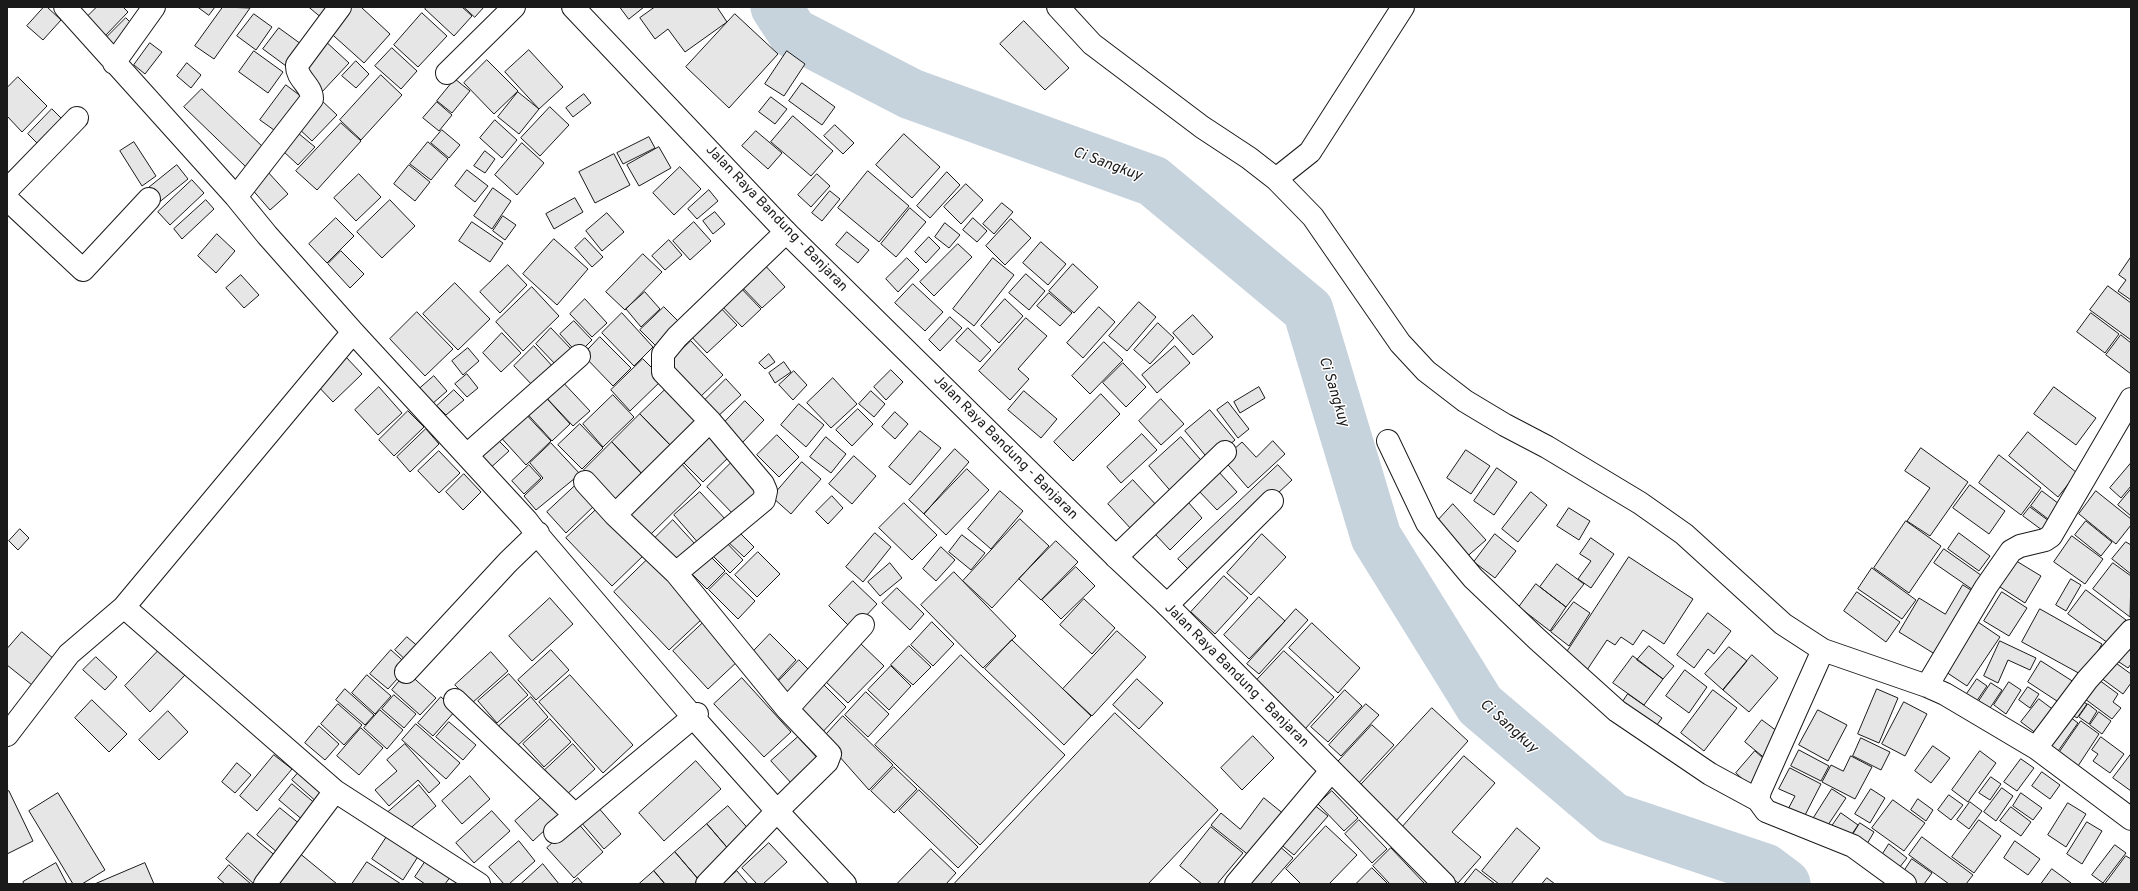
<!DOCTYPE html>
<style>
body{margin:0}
#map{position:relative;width:2138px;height:891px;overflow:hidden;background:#fff;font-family:Overpass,sans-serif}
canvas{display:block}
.frame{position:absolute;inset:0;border:8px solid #1a1a1a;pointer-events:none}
</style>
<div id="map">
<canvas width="2138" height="891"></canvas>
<div class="frame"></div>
</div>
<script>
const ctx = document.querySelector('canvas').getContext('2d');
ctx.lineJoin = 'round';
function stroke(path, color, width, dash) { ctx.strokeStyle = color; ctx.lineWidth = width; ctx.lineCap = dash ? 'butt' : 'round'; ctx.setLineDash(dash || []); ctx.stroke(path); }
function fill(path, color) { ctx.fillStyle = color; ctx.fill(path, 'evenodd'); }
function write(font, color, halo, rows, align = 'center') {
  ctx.font = font + ' Overpass,sans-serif'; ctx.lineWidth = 3; ctx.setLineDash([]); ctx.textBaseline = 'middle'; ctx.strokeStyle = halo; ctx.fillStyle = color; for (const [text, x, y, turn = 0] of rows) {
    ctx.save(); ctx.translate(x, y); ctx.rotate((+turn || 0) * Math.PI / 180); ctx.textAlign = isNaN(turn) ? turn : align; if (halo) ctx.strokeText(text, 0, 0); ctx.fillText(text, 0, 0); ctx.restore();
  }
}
const river = new Path2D(`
 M776,7l17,26 118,61 242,87 155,129 68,227 104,168 133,113 152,51 20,15`);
const building = new Path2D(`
 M44,7h3l14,13 -18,20 -16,-14z
 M97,7h26l5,5 -23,24 -19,-18z
 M198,7h17l-6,8z
 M223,7l27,1 -36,51 -19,-13z
 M309,7h28l-11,14z
 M344,7h17l29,27 -26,29 -39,-35z
 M427,7h35l10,9 -18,20 -29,-27z
 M464,7h20l-9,10z
 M620,7h24l-15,12z
 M655,7h62l10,15 -42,30 -17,-23 -13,10 -15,-21z
 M422,13l25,23 -29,31 -24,-22z
 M254,14l18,13 -16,23 -19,-14z
 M735,14l43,40 -49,54 -43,-41z
 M126,18l11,11 -17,23 -15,-13z
 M1024,21l45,47 -24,22 -45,-46z
 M279,28l22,16 -15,22 -23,-17z
 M324,40l25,23 -28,30 -24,-23z
 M150,43l12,9 -17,22 -11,-9z
 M392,48l25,23 -16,18 -26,-23z
 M529,50l34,37 -24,22 -34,-37z
 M254,51l29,21 -15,21 -29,-21z
 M787,51l18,13 -21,32 -19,-12z
 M487,60l31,31 -24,23 -30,-31z
 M356,61l13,13 -13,14 -14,-12z
 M187,63l14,12 -10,13 -14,-12z
 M381,75l21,20 -41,45 -21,-20z
 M18,77l29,29 -25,26 -15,-16v-28z
 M455,79l15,12 -18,22 -15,-12z
 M802,83l33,24 -13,18 -33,-24z
 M286,85l20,15 -25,35 -21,-15z
 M202,89l62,59 -18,19 -62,-60z
 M518,92l21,17 -20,25 -21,-17z
 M584,94l7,9 -18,14 -7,-9z
 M771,97l16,12 -12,15 -16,-12z
 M320,99l17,16 -25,26 -16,-15z
 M437,102l15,13 -13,16 -16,-13z
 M550,107l19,18 -29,31 -19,-18z
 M52,109l18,18 -24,25 -18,-18z
 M793,116l40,35 -22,25 -40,-34z
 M495,120l22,20 -15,18 -22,-20z
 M341,123l20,18 -44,49 -21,-19z
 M835,125l19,18 -11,11 -19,-18z
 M442,130l18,15 -11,13 -18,-15z
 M756,131l26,22 -14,16 -26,-23z
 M298,133l17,14 -17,18 -16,-15z
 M904,134l36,33 -28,31 -36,-33z
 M649,137l6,11 -32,16 -6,-11z
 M134,142l22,34 -14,10 -22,-35z
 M428,142l20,17 -17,21 -21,-16z
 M522,143l22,20 -27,32 -22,-20z
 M659,147l12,21 -32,18 -12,-21z
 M485,151l10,8 -10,14 -11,-7z
 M614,154l16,31 -35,18 -16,-31z
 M177,165l11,14 -31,25 -11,-14z
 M409,165l21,17 -15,19 -21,-17z
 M680,167l21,22 -27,26 -21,-22z
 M467,170l21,16 -13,16 -20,-16z
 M267,171l21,23 -18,16 -20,-23z
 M868,171l41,35 -30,36 -41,-34z
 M947,172l13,13 -30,33 -13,-12z
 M359,174l22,23 -25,24 -22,-23z
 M817,174l13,12 -19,21 -13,-12z
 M192,180l12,13 -34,32 -12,-13z
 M966,184l17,16 -22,24 -17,-17z
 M493,188l18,13 -19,28 -18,-13z
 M709,190l9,11 -21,18 -9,-10z
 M830,191l10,8 -18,22 -10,-8z
 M575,198l8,14 -29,17 -8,-15z
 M206,200l8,9 -32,30 -8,-10z
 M390,200l25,26 -33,32 -25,-26z
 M1002,203l11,9 -19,22 -11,-10z
 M910,208l16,14 -30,35 -15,-13z
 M715,212l10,12 -12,10 -10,-13z
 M607,213l17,19 -22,19 -16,-20z
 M503,216l13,9 -11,15 -12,-9z
 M336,218l18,18 -27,27 -18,-19z
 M973,218l14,13 -10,11 -14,-12z
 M1011,219l20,19 -26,27 -19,-19z
 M472,222l31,21 -13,19 -31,-21z
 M694,222l17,19 -21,19 -17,-19z
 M945,223l15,12 -11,13 -14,-11z
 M847,232l22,18 -11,13 -22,-18z
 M217,234l18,17 -19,22 -18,-17z
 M929,237l11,11 -14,15 -11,-11z
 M585,238l18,19 -11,10 -17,-19z
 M554,239l34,30 -31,36 -34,-31z
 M669,240l13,15 -17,15 -13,-14z
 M1041,242l25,22 -18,21 -25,-22z
 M958,244l14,13 -38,39 -14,-14z
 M341,251l23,23 -14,14 -22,-24z
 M643,254l19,18 -37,38 -19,-18z
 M2131,257v43l-13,-9 8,-11 -7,-5z
 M907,258l12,12 -21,22 -12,-13z
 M993,258l21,17 -40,51 -21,-17z
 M761,261l24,26 -23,21 -24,-25z
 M1073,264l25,23 -24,26 -25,-22z
 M508,265l19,20 -27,28 -20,-21z
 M1026,274l19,17 -16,19 -20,-17z
 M241,275l18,20 -15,13 -18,-20z
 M455,283l35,36 -32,31 -35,-36z
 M737,284l24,25 -19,18 -24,-25z
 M913,284l30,28 -18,19 -30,-28z
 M2108,286l23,17v37l-41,-30z
 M532,287l27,29 -36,35 -27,-29z
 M645,292l15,17 -19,18 -15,-18z
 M1049,293l23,20 -12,13 -23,-20z
 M585,299l22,24 -15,14 -22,-23z
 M1005,299l18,17 -24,27 -18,-17z
 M1139,302l17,15 -29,34 -18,-15z
 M716,303l21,22 -30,28 -21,-22z
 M664,307l19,19 -24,23 -19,-19z
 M1099,307l16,15 -32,36 -16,-15z
 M417,312l36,37 -28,27 -35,-37z
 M622,313l31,34 -19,19 -32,-33z
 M2091,313l28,21 -14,19 -28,-21z
 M1193,315l20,22 -20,18 -20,-22z
 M950,317l12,11 -22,23 -11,-11z
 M1026,318l21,18 -29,33 11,10 -19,21 -31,-29z
 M574,321l18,19 -14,14 -18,-20z
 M1158,323l16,15 -24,26 -16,-14z
 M551,328l21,22 -15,16 -21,-22z
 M968,328l23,22 -11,12 -24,-21z
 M502,333l19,20 -20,19 -18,-19z
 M2121,335l10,8v31l-25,-19z
 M600,337l31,31 -18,18 -30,-31z
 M691,341l32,34 -24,23 -32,-34z
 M1104,342l19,18 -33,34 -18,-18z
 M534,346l20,22 -20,19 -20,-21z
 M1175,346l15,17 -33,30 -15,-18z
 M468,348l11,13 -16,14 -11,-14z
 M769,354l6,8 -10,7 -6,-6z
 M345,356l17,18 -29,28 -17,-18z
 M643,359l20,20 -33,32 -19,-21z
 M784,362l7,10 -16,11 -6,-10z
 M1123,363l23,24 -20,20 -23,-24z
 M891,370l12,12 -17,18 -12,-13z
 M794,371l13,14 -14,15 -14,-15z
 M467,374l11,14 -11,9 -12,-13z
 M434,376l13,15 -15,13 -14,-14z
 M558,377l32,34 -17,15 -32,-34z
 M833,378l24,26 -26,24 -24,-25z
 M726,379l15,16 -25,23 -14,-15z
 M379,387l23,26 -24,22 -23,-25z
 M668,387l33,33 -28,28 -33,-34z
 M1259,387l6,11 -25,15 -6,-11z
 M2054,387l42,31 -20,27 -42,-31z
 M454,390l10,10 -18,15 -9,-9z
 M540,391l30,33 -18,17 -30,-33z
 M871,391l14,13 -11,13 -15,-13z
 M1024,391l33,28 -16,19 -33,-28z
 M1101,394l19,20 -47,47 -19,-19z
 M613,395l21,22 -31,30 -20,-23z
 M1161,399l23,25 -23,21 -22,-24z
 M745,401l19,19 -23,24 -19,-19z
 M1228,402l21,27 -11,9 -21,-28z
 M799,404l25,21 -18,22 -25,-22z
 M521,409l30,32 -25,24 -30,-33z
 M858,409l15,15 -21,22 -16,-16z
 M1210,410l25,30 -25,21 -25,-30z
 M408,411l16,16 -30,29 -15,-16z
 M895,412l13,12 -13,15 -13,-12z
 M640,414l33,34 -29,28 -32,-34z
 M580,424l23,24 -21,21 -24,-24z
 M426,429l13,15 -29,28 -13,-15z
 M920,431l21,17 -31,37 -21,-18z
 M2028,432l49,41 -19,24 -49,-41z
 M709,433l22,22 -28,27 -22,-22z
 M492,434l17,17 -22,20 -17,-18z
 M1142,434l15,16 -36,33 -14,-16z
 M777,435l22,22 -20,20 -22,-22z
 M826,437l20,17 -15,19 -21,-16z
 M1181,437l25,29 -32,29 -25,-29z
 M1273,441l12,13 -37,34 -25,-29 19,-17 14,15z
 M612,442l32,34 -28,27 -32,-33z
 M551,443l29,31 -44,36 -12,-14 19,-18 -13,-15z
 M1921,448l47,34 -38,54 -23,-15 23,-33 -25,-17z
 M955,449l14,13 -45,52 -15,-14z
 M1466,450l24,16 -19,28 -24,-16z
 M439,451l21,22 -21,20 -21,-22z
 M1999,455l42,33 -20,27 -42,-32z
 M854,456l22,20 -24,28 -23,-20z
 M680,462l21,23 -52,51 -22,-23z
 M802,462l19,17 -30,35 -19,-17z
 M731,463l28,28 -24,25 -28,-29z
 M2131,463v23l-10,12 -11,-10z
 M529,465l12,13 -17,16 -12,-13z
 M1278,465l14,15 -100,93 -14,-14z
 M1497,468l20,14 -23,33 -20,-14z
 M967,469l22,21 -43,45 -22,-21z
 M1218,471l19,21 -20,18 -19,-20z
 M464,474l17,18 -18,18 -17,-18z
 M1133,480l25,27 -25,24 -25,-27z
 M577,484l19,20 -30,29 -19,-21z
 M1970,485l35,26 -16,23 -36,-26z
 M2131,489v27l-13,-11z
 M1000,491l23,20 -32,38 -23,-20z
 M2042,491l21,16 -11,15 -21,-16z
 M2096,491l35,28v6l-15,19 -37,-30z
 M700,492l27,29 -27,24 -26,-30z
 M1531,492l16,13 -29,37 -16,-13z
 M832,496l11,12 -15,16 -12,-12z
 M1188,502l14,16 -32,32 -15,-16z
 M904,503l33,32 -25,25 -33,-32z
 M1453,504l33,36 -23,20 -31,-33z
 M599,507l45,48 -32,31 -46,-48z
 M2030,507l23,17 -7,9 -23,-17z
 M1569,508l21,13 -11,19 -22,-14z
 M1020,519l29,27 -57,62 -29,-27z
 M673,520l22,24 -20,19 -22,-23z
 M1906,521l35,25 -32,47 -35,-25z
 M2086,521l26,21 -11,14 -26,-21z
 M735,528l19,19 -10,10 -19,-18z
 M20,529l9,9 -11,12 -9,-9z
 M875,533l16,14 -28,35 -17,-15z
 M1959,533l31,23 -11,15 -31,-22z
 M1262,534l24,23 -35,38 -24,-22z
 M1495,534l21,17 -21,27 -21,-16z
 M962,535l23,18 -14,17 -22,-18z
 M2072,536l31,23 -18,25 -31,-22z
 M1591,538l23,16 -23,34 -13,-9 13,-18 -11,-7z
 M723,539l20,21 -13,13 -20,-20z
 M1056,541l22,21 -37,38 -22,-21z
 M2126,542l5,3v29l-19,-15z
 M941,547l14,13 -19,21 -13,-12z
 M1944,549l41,29 -9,14 -42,-29z
 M758,552l22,22 -23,23 -22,-22z
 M708,554l17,17 -18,18 -17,-17z
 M1629,557l64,42 -29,45 -21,-14 -10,15 -12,-8 -6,8 -8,-5 -20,30 -22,-15z
 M648,559l55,59 -34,32 -55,-58z
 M2013,559l28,17 -16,27 -28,-18z
 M890,563l12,15 -22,18 -12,-14z
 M2113,563l18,13 -1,41 -37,-28z
 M1557,564l27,20 -18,23 -26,-20z
 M1076,567l19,19 -34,33 -19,-19z
 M1872,568l44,32 -14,19 -44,-30z
 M954,572l62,64 -33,32 -62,-63z
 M726,573l29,28 -17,18 -29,-29z
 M1224,576l24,22 -33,36 -24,-22z
 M2071,579l10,6 -15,26 -10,-6z
 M853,581l24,23 -24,26 -24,-24z
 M1536,584l30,23 -16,24 -31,-24z
 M1963,585l14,9 -39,62 -39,-24 20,-34 26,16z
 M897,588l27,26 -14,16 -28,-27z
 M2086,590l40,30 -18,23 -40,-29z
 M1857,592l43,30 -14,20 -42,-31z
 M2002,592l25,16 -18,28 -25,-15z
 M1259,597l26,24 -36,38 -25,-24z
 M550,598l23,26 -41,37 -23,-25z
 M1084,599l31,29 -23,26 -32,-29z
 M1574,602l16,11 -21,33 -18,-14z
 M1296,609l12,11 -49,54 -12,-10z
 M2040,609l62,35 -18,32 -62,-34z
 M1708,613l23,18 -17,23 -6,-5 -14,19 -17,-13z
 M1972,618l28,19 -33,49 -27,-18z
 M704,622l35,38 -31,29 -35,-38z
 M932,622l22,22 -21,22 -22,-21z
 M1312,623l48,45 -22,25 -49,-45z
 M1117,631l29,26 -54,59 -29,-27z
 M22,632l32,27 -22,26 -25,-20v-16z
 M770,634l26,26 -21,23 -27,-26z
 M407,637l14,12 -12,14 -14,-13z
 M1012,640l79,76 -27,29 -79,-76z
 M2000,641l36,17 -6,12 -22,-10 -10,23 -14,-7z
 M860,643l24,23 -36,37 -23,-22z
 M909,646l22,21 -18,18 -22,-20z
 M1649,646l25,20 -11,13 -26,-19z
 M1729,647l18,14 -24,29 -18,-16z
 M2126,647l5,4v13l-3,4 -12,-8z
 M159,650l26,25 -35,37 -25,-26z
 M391,650l18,16 -21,23 -18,-15z
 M551,650l18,20 -33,30 -18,-20z
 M1284,651l50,46 -29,32 -50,-47z
 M491,652l17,19 -36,32 -17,-18z
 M961,655l104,100 -85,90 -105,-100z
 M1752,655l26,23 -29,34 -26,-22z
 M1633,656l30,23 -19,26 -31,-22z
 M96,657l21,20 -12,13 -22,-20z
 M2109,658l22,16v9l-8,11 -26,-19z
 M799,660l16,16 -24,25 -16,-16z
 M2041,661l36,23 -14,21 -35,-23z
 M891,666l20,20 -22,24 -21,-20z
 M1685,670l22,17 -18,26 -23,-17z
 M407,672l29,26 -16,17 -28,-25z
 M509,674l19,21 -31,28 -19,-22z
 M367,675l24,21 -16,18 -23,-21z
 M570,675l63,70 -30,28 -64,-71z
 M2095,677l23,17 -5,8 8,6 -9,11 -31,-23z
 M742,678l49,54 -27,25 -50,-53z
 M1137,679l26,24 -24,26 -26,-24z
 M1977,679l10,7 -13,19 -10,-7z
 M821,682l25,25 -27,29 -26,-24z
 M2009,682l12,8 -15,24 -12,-9z
 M1991,683l11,7 -12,18 -11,-7z
 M2028,687l11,7 -9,14 -11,-8z
 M345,689l29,26 -9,10 -29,-25z
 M1877,689l21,9 -19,45 -21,-9z
 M1345,690l17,16 -34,36 -17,-15z
 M1713,690l24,18 -33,43 -23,-18z
 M866,692l23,22 -21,23 -23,-22z
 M1628,694l34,24 -11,15 -33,-24z
 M394,695l22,19 -12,14 -22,-19z
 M441,697l15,13 -23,26 -15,-13z
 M531,697l17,20 -32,30 -18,-20z
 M2039,699l20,15 -18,23 -20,-15z
 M2078,699l9,5 -10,14 -8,-5z
 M92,700l35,34 -18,18 -34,-34z
 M1904,702l23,12 -22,42 -23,-12z
 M338,704l24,21 -18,20 -23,-21z
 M1366,704l13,11 -38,41 -12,-11z
 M2088,704l9,7 -8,13 -10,-7z
 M1432,708l36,33 -73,81 -37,-34z
 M380,710l23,20 -16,19 -23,-21z
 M1818,710l29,15 -19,36 -29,-16z
 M168,711l20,21 -29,28 -20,-20z
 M2099,712l12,9 -9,13 -12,-9z
 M1115,713l103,97 -70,74h-194z
 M2066,714l12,9 -22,31 -12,-9z
 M843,716l50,49 -24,25 -46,-52z
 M550,719l21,23 -27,25 -21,-23z
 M1762,720l23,17 -18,23 -22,-18z
 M2081,721l18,13 -21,32 -19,-13z
 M449,722l27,23 -13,15 -27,-23z
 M416,724l44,39 -14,16 -44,-39z
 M1372,725l22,20 -38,41 -22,-20z
 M319,726l20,18 -14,16 -20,-17z
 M361,728l22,20 -24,27 -22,-19z
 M1253,736l21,22 -32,32 -21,-22z
 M798,737l22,24 -28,23 -21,-23z
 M2101,737l23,17 -14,19 -17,-12 5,-7 -6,-4z
 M1861,738l29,14 -9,18 -28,-14z
 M405,744l35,39 -11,10 -11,-13 -29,26 -14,-16 22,-19 -10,-11z
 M573,744l22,25 -29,26 -21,-25z
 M1933,746l17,12 -19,25 -16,-12z
 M1799,750l30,16 -8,15 -30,-15z
 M1755,751l16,14 -20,22 -15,-14z
 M1980,751l16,12 -28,39 -16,-12z
 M2131,754v37l-18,-13z
 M274,755l18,14 -35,42 -17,-15z
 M1464,756l31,27 -43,49 29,25 -23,26 -59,-52z
 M1851,756l21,11 -17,32 -33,-17 9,-17 12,6z
 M2021,759l13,9 -17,23 -13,-9z
 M696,761l25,28 -57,52 -25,-28z
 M237,763l14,12 -16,18 -13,-11z
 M304,766l26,23 -12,14 -26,-23z
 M894,767l23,22 -23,24 -23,-22z
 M1790,768l31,16 -19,37 -16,-8 9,-17 -16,-7z
 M2042,772l18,13 -10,14 -18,-13z
 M470,776l20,23 -28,25 -20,-23z
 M1991,777l10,7 -11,16 -11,-7z
 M292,784l25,21 -13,16 -25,-21z
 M419,785l17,21 -31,27 -18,-20z
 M2002,788l11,8 -17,25 -12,-9z
 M1832,789l14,9 -20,30 -13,-9z
 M1871,789l14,9 -15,25 -15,-9z
 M919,790l59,57 -20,21 -59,-57z
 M9,791l24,50 -26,13v-62z
 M1332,791l26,27 -14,13 -26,-27z
 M58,793l47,77 -23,14h-9l-44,-73z
 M2021,793l21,15 -9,12 -20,-14z
 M1949,795l14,10 -12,15 -13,-10z
 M543,796l17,20 -27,25 -18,-20z
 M1264,798l21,17 -34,42 -40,-32 10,-12 19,16z
 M1918,799l15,11 -7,11 -15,-11z
 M1893,800l32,23 -21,28 -32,-23z
 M1970,802l12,9 -13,18 -12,-9z
 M2068,803l18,11 -20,33 -18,-12z
 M1313,804l15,12 -34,39 -15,-12z
 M597,806l24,28 -17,15 -24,-28z
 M728,806l24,27 -21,19 -24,-28z
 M2011,807l20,15 -10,14 -21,-15z
 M280,808l21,17 -23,28 -21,-18z
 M492,811l18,20 -36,32 -18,-20z
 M1841,813l17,12 -10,15 -18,-11z
 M1359,820l28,29 -15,14 -27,-29z
 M1979,820l22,16 -27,37 -22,-16z
 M576,821l27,31 -29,26 -27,-30z
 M2087,822l15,9 -20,33 -15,-10z
 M1860,823l14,9 -10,17 -15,-8z
 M707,824l24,28 -32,28 -24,-28z
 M1326,826l31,29 -28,29h-28l-15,-15z
 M1211,827l32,26 -26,31h-15l-22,-18z
 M1517,828l23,20 -29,36h-12l-17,-13z
 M248,833l30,25 -24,26 -28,-25z
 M388,835l31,20 -16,25 -31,-21z
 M1922,837l51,38 -7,9h-17l-40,-29z
 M519,841l16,20 -26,23h-5l-15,-17z
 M2015,841l25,18 -12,16 -24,-17z
 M769,843l18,19 -24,22h-6l-15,-16z
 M1889,844l18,14 -12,15 -16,-13z
 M1278,845l15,13 -23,26h-27z
 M2115,845l11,8 -23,30 -11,-8z
 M1391,848l34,36h-35l-17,-18z
 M931,849l25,24 -10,11h-49z
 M298,852l39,32h-65z
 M675,852l24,28 -4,4h-30l-11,-13z
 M2126,856l5,3v25h-26z
 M427,859l24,17 -6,8h-20l-10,-7z
 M1912,859l20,14 -8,11h-14l-9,-8z
 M367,862l34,22h-49z
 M56,863l11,21h-43l-1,-2z
 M145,863l9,21h-59z
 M543,864l16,20h-38z
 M229,865l22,19h-26l-7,-6z
 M1372,868l16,16h-32z
 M1476,869l19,15h-31z
 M2052,869l19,14 -1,1h-29z
 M654,871l11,13h-26z
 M737,871l11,13h-26z
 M578,878l5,6h-12z
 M1547,878l8,6h-13z`);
const minor = new Path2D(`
 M65,7l171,190 31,38 86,97 174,189 10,13 157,184 83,93 68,73
 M1058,7l34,37 110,83 47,31 27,21 37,38 87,126 26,28 39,30 40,24 42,22 93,56 44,31 99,90 40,26 104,36 18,8 91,54 95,71
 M114,63l40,-56
 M447,73l67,-66
 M1276,179l34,-27 93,-145
 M7,190l70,-72
 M236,197l76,-98c0,-14 -16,-20 -15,-34l43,-58
 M7,199l76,71 66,-71
 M1388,441l39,82 46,55 64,61 80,72 93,63 48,26
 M467,455l112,-99
 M585,482l30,33 61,58
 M615,515l95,-94
 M1116,557l109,-105
 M1167,605l105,-104
 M124,607l211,184 144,93
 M1823,650l-63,141 -2,9 8,11 87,35 52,38
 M406,672l102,-110 30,-29 -1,1
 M1927,686l59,-99 25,-36 9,-5 25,-6 6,-4 80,-137
 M455,700l119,114
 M787,709l76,-84
 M7,735l62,-81 55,-47 229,-275
 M2036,748l51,-68 44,-49
 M777,811l50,-49 3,-8 -43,-45 -111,-136 88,-73 2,-9 -3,-7 -53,-63 -47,-49v-18l14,-17 109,-105
 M555,832l142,-118 -3,4
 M265,884l70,-93
 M707,884l74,-77 -4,4
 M1236,884l95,-113`);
const major = new Path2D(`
 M573,7l213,225 330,325 51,48 277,279`);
const streetNames = [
 ["Jalan Raya Bandung - Banjaran",776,219,46],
 ["Jalan Raya Bandung - Banjaran",1005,448,45],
 ["Jalan Raya Bandung - Banjaran",1236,676,45]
];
const waterNames = [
 ["Ci Sangkuy",1107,165,20],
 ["Ci Sangkuy",1333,392,73],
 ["Ci Sangkuy",1508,727,42]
];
stroke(river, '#c6d2dc', 51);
fill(building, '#e6e6e6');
stroke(building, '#1a1a1a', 1);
stroke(minor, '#1a1a1a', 24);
stroke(major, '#1a1a1a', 24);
stroke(minor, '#fff', 22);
stroke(major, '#fff', 22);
write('14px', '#1a1a1a', '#fff', streetNames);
write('italic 15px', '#1a1a1a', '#fff', waterNames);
</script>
